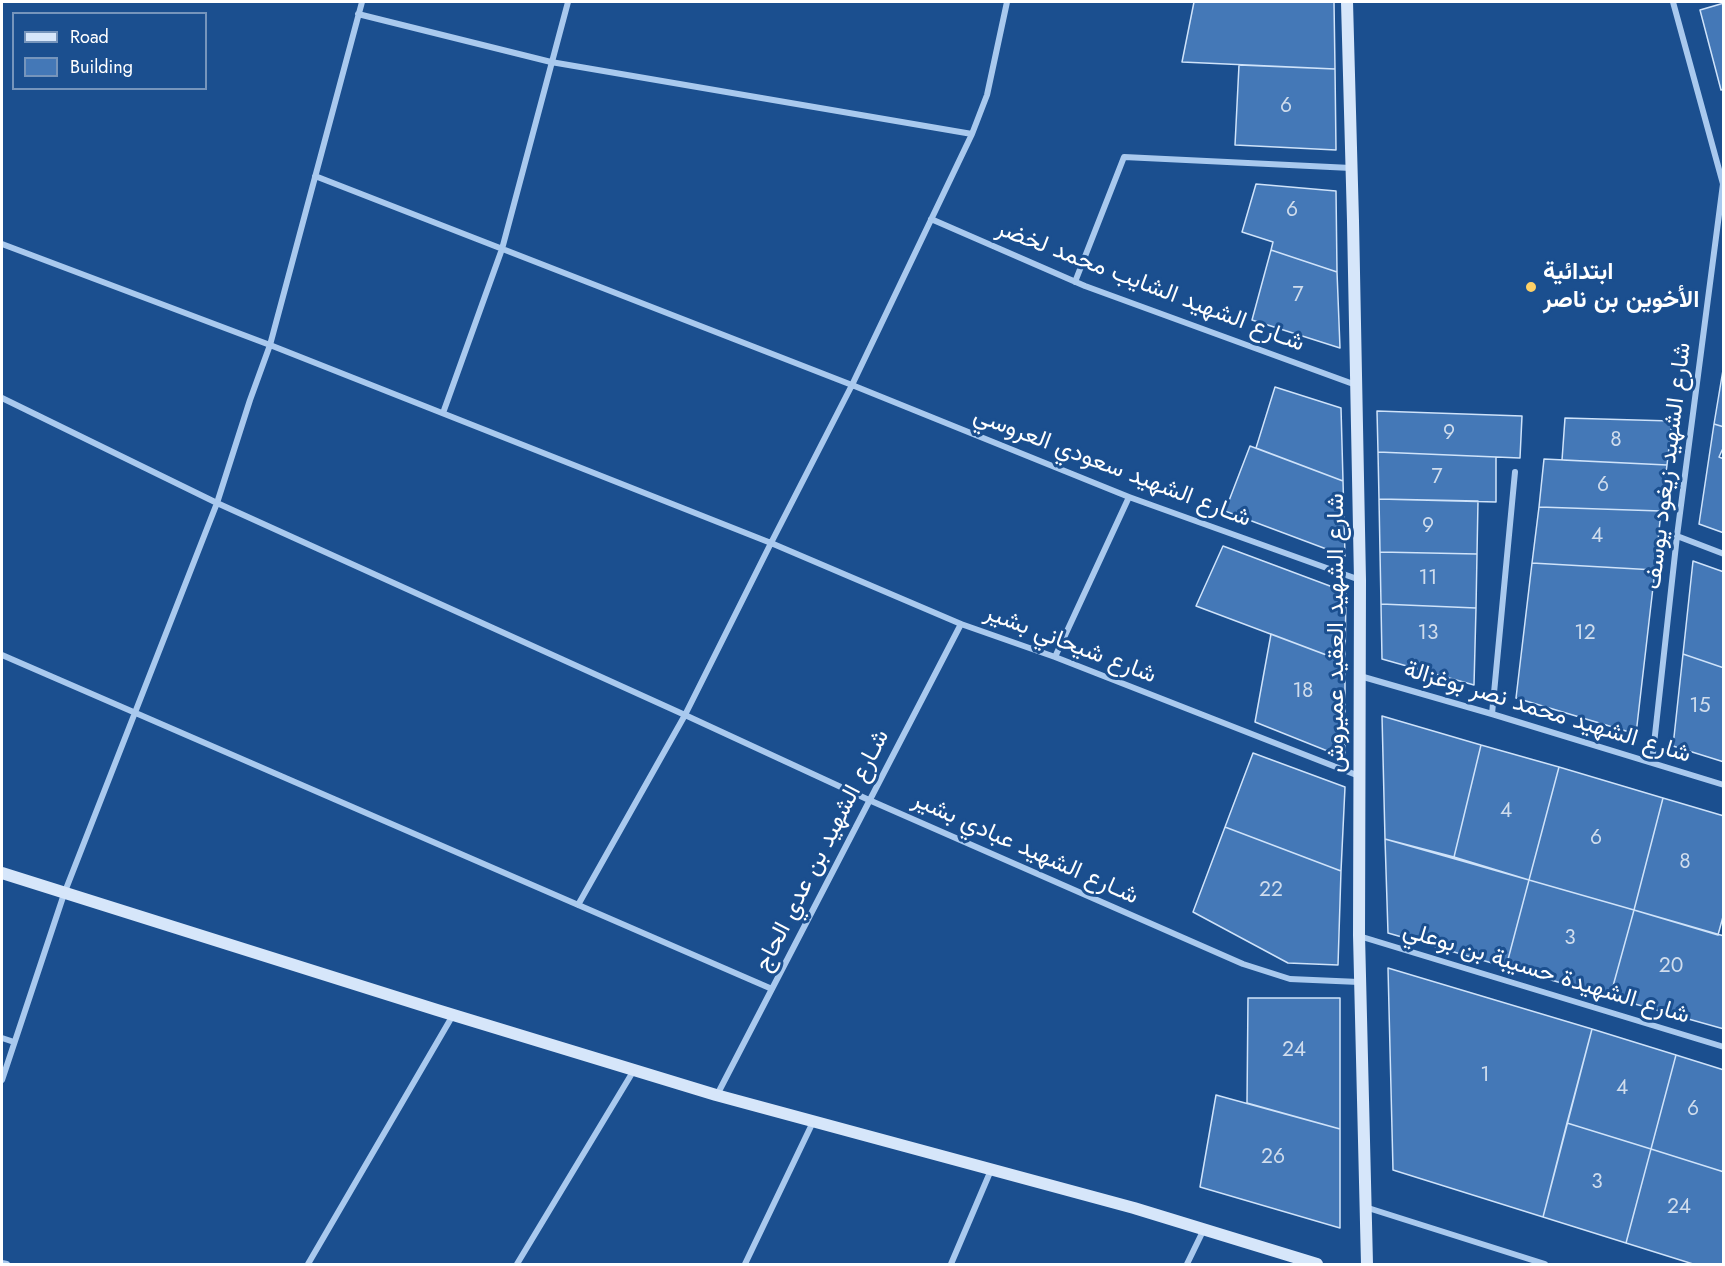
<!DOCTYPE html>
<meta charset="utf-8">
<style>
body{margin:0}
#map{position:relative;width:1725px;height:1266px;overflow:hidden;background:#1b4f8f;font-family:Jost,sans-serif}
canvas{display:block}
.frame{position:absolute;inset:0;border:3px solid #fff;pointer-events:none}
.legend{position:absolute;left:12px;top:12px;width:195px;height:78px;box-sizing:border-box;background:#1b4f8f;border:2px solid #7695bc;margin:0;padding:8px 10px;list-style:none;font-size:18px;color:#fff}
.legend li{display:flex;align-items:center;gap:12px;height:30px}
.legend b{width:30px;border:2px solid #7695bc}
</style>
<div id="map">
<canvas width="1725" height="1266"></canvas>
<div class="frame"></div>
<ul class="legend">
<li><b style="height:8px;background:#d6e6fa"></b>Road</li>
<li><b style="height:16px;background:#4478b7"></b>Building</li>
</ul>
</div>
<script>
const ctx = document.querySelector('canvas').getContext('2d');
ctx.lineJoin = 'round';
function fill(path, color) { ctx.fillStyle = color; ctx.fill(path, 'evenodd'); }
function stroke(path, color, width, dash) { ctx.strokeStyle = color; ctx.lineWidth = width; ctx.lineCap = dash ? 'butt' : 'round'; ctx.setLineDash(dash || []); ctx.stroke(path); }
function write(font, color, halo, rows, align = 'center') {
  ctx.font = font + ' Jost,Vazirmatn,sans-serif'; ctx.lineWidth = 6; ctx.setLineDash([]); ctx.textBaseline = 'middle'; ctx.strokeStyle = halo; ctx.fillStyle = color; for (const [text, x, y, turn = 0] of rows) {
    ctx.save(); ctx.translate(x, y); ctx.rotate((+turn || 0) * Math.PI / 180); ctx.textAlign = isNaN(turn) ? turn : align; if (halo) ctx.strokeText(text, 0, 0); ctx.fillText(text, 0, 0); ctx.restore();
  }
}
const building = new Path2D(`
 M1194,2h140l1,67 -153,-7z
 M1724,3v86l-3,1 -21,-80z
 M1239,65l96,4 1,81 -101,-5z
 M1256,184l80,7 1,81 -66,-22 2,-8 -31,-10z
 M1271,250l66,22 3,76 -88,-28z
 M1724,364v63l-10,-3z
 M1275,387l66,21 2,73 -87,-33z
 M1377,411l145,5 -2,42 -142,-6z
 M1565,418l107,3 -5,44 -105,-5z
 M1714,424l10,3v19l-5,11 5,2v74l-25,-9z
 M1250,446l93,35 2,75 -120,-45z
 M1378,452l118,5v45l-117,-3z
 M1544,459l123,6 -6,46 -122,-4z
 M1379,499l99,2 -1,53 -97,-2z
 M1539,507l122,4 -6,59 -123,-7z
 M1223,546l123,46 -1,70 -149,-56z
 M1380,552l97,2 -1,54 -95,-4z
 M1693,561l31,11v96l-41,-14z
 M1532,563l123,7 -19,164 -120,-36z
 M1381,604l95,4 -2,77 -92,-26z
 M1271,634l74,28v96l-90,-36z
 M1683,654l41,14v94l-51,-16z
 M1382,716l99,29 -27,112 -69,-18z
 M1481,745l78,22 -30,113 -75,-23z
 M1253,753l92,34 -4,84 -116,-44z
 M1559,767l104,31 -29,112 -105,-30z
 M1663,798l61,18v97l-6,22 -84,-25z
 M1225,827l116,44 -3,94 -50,-2 -95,-51z
 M1385,839l144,41 -23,87 -118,-34z
 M1529,880l105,30 -24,87 -104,-30z
 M1634,910l90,26v93l-114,-32z
 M1388,968l204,61 -49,188 -150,-47z
 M1248,998h92v131l-93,-26z
 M1592,1029l84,26 -25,94 -84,-26z
 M1676,1055l48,15v102l-73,-23z
 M1216,1095l124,34v99l-140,-41z
 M1567,1123l84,26 -25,94 -83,-26z
 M1651,1149l73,23 -1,92h-30l-67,-21z`);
const street = new Path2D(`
 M358,14l193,48 421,72
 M315,176l537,209 277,112 231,83
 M931,219l154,67 271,99
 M2,244l268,101 92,-343
 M1075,282l49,-125 227,11
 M2,398l215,105 468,212 184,85 374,164 47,15 69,3
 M443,413l59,-164 66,-247
 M1677,536l47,18
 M2,655l770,334
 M1055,657l74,-160
 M1360,676l132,38 232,71
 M1492,714l23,-242
 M1652,762l25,-226 46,-352 -50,-182
 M578,905l107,-190 86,-172 81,-158 120,-251 15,-39 20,-93
 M1359,936l365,111
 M2,1038l12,4
 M2,1080l62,-186 153,-391 33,-103 20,-55 501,198 190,81 94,33 304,119
 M717,1095l244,-471
 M1365,1207l180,57
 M2,1263l5,1
 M308,1264l145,-249
 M517,1264l117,-194
 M745,1264l68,-142
 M951,1264l40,-94
 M1187,1264l17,-35`);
const secondary = new Path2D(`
 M1347,2l6,219 7,359 -1,355 8,329
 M2,873l435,137 279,85 418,113 183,56`);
const markers = [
 [1531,287,6,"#ffd166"]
];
const numberNames = [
 ["6",1286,107],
 ["6",1292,211],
 ["7",1298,296],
 ["9",1449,434],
 ["8",1616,441],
 ["7",1437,478],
 ["6",1603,486],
 ["9",1428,527],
 ["4",1597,537],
 ["11",1428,579],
 ["13",1428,634],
 ["12",1585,634],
 ["18",1303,692],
 ["15",1700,707],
 ["4",1506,812],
 ["6",1596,839],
 ["8",1685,863],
 ["22",1271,891],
 ["3",1570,939],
 ["20",1671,967],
 ["24",1294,1051],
 ["1",1485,1076],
 ["4",1622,1089],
 ["6",1693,1110],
 ["26",1273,1158],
 ["3",1597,1183],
 ["24",1679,1208]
];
const poiNames = [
 ["ابتدائية",1543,273],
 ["الأخوين بن ناصر",1543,301]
];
const streetNames = [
 ["شـارع الشهيد الشايب محمد لخضر",1150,287,21],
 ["شارع الشهيد زيغود يوسف",1669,466,-83],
 ["شـارع الشهيد سعودي العروسي",1112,468,21],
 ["شارع الشهيد العقيد عميروش",1337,633,-90],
 ["شارع شيحاني بشير",1070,645,21],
 ["شارع الشهيد محمد نصر بوغزالة",1547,713,17],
 ["شـارع الشهيد عبادي بشير",1025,849,24],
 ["شـارع الشهيد بن عدي الحاج",823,851,-63],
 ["شارع الشهيدة حسيبة بن بوعلي",1546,974,17]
];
fill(building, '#4478b7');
stroke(building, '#cfe3fa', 1.5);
stroke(street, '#a9c9ee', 6);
stroke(secondary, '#d6e6fa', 12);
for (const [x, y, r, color] of markers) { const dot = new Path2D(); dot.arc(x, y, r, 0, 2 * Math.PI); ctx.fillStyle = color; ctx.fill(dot); stroke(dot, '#1b4f8f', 2); }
write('21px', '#d0dded', null, numberNames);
write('bold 24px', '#fff', '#1b4f8f', poiNames, 'left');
write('24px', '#fff', '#1b4f8f', streetNames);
</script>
